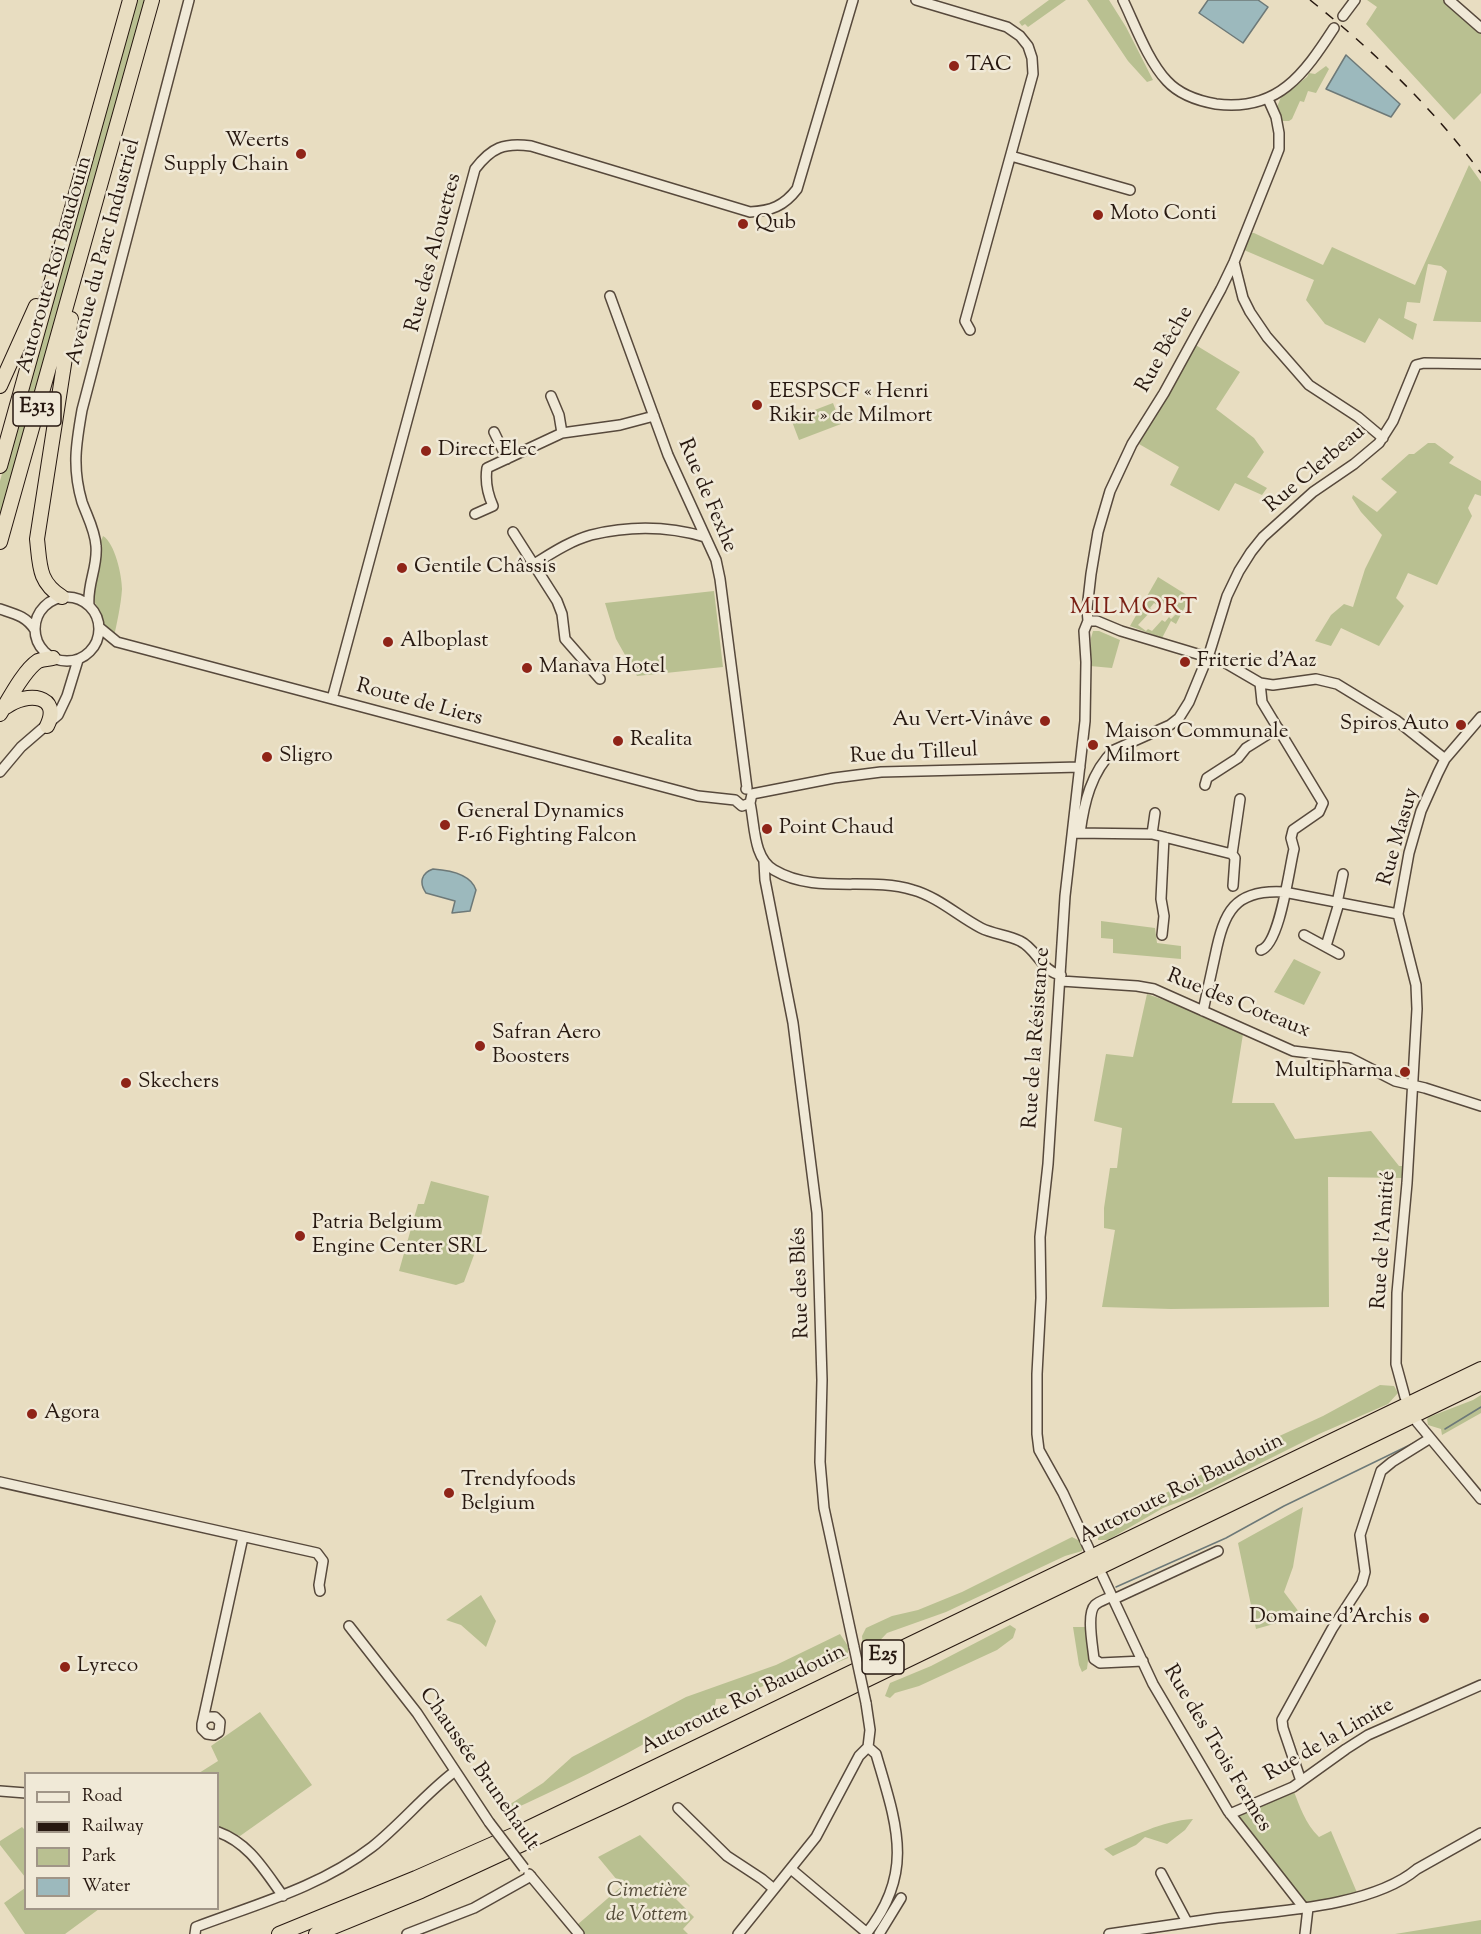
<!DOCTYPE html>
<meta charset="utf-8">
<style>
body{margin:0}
#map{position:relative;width:1481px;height:1934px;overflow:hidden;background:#e8ddc1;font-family:"Sorts Mill Goudy",serif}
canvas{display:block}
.legend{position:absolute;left:24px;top:1772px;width:195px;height:138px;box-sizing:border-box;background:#f0e9d7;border:2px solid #a09587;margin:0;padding:8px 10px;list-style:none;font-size:18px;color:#271810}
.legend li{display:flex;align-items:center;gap:12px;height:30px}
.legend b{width:30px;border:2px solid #a09587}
</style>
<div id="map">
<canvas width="1481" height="1934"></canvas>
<ul class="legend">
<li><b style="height:8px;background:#f0e9d7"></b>Road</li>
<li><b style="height:8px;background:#271810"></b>Railway</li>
<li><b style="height:16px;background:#b9c091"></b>Park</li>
<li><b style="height:16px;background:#9cb9bd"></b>Water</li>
</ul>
</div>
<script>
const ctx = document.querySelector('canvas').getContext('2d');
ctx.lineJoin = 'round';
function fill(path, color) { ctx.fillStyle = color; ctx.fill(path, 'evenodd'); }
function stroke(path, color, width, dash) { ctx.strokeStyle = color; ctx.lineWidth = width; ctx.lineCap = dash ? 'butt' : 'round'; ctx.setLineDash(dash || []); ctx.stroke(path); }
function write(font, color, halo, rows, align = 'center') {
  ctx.font = font + ' "Sorts Mill Goudy",serif'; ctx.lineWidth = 5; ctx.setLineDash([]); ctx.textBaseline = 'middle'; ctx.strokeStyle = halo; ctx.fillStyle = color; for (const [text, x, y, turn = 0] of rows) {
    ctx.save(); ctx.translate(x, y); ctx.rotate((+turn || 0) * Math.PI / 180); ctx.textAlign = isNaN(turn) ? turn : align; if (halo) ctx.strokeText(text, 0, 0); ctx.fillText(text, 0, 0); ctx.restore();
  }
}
const green = new Path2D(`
 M135,0h12l-147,525v-44z
 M1049,0h17l-38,27 -3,-3 -3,2 -3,-4z
 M1087,0h22l17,27 27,53 -6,2 -19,-21z
 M1367,0h77l37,33v60l-27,27 -88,-96 11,-17z
 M1326,66l3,3 -13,24 -8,-2 -4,11 -4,-1 -8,18 -3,2h-7l-5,-14 4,-10 26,-20 2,-4 6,1z
 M1469,165l12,17v140l-48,-1 14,-50 -6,-5 -13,-2 -8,39 -13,-1 -3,16 13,6 -4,16 -34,-22 -14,25 -40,-19 -19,-24 8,-20 -70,-30 7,-17h3l69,32 9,-18 83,38z
 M1194,344l46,28 -24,37 38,29 10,14 -17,25 20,11 -5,7 -27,-12 -16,28 -49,-26 9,-18 -40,-23z
 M833,403l8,21 -42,16 -8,-21z
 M1428,443h7l19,14 -5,6 32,18v15l-6,-2 -7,14 4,8 -35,69 -29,-12 -12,25 8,8 -25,40 -38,-18 -10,18 -16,-5 16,-26 13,-11 9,3 12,-38 17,-34 -21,-23 -9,-14 1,-3 24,17 20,-20 -16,-13 28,-25h5z
 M103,536c12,7 19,40 19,53 -1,16 -5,33 -8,48l-9,-6 -5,-20 -8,-13 7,-28 2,-29z
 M1158,577l32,20 -14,27 -5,-3 -9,17 -32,-12zM1160,601l3,3 2,-2 11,12 -5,5 -2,-2 -4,5 -3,-2 -10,11 -4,-2 -2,2 -8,-6 14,-15 -2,-2 4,-5 3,2z
 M714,591l9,76 -86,9 -21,-37 -11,-36z
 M1093,631h6l21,9 -8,28 -22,-2 1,-28z
 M1101,921l54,7 2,15 24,3v13l-68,-6v-14l-12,-1z
 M1294,959l27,13 -17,33 -30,-13z
 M1147,994l37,13 59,27 -11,69h42l21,36 76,-8 28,35h5l-1,12 -75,-1 1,130 -158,2 -69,-2 13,-77 -11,-2v-20l6,-40h7l5,-40 -28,-7 12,-67 27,3z
 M431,1181l58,15 -8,40 -17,46 -8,3 -57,-14 19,-67h6z
 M1380,1385l14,1 4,7 -10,11 -69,30 -124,62 -32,12 -55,32h-10v-12l153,-79 72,-33z
 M1481,1395v18l-39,22 -1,-6 -13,-4 -1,-6 2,-2 44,-17z
 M1303,1507l-10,60 -9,25 18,24 -46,13 -18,-86z
 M1072,1537l10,5v9l-17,5 -119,56 -59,21 -17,18 -7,-5 -1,-10 4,-8 26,-12 26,-6 44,-18z
 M481,1595l15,26 -10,26 -25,-22 -15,-5z
 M1010,1625l6,4 -3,9 -16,12 -78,36 -24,7 -5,5 -5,-2 5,-13 41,-17z
 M1073,1627h14l2,25 -2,17 -5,3 -3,-7z
 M840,1634l8,12v12l-31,13 -15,1 -44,16 -6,6 -10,3 -26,2 -3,16 -12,3 -21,15 -13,-2c-52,30 -106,57 -162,82l-4,-3 42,-27 29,-26 114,-60 90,-32z
 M260,1712l52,73 -72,51 -22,-10v-52l-19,-1 19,-12 -7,-15z
 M1293,1789c7,18 12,34 26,48l12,-6 27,64 -46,8 -6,-1 -68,-84v-3z
 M1193,1819l-8,11 -18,14 -22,-7 -9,8 -23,11 -9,-7c30,-13 57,-28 89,-30z
 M22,1827l3,3v47l-25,-32v-4z
 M640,1835l50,51 -14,13 18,18 -11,12 5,5h-103l-8,-9 45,-39 -24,-29z
 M25,1888l1,20 73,1 -34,25h-40l-21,-31z
 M1481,1920v14h-86z`);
const water = new Path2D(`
 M1208,0h50l10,7 -25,36 -44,-30z
 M1346,55l54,49 -9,13 -65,-28z
 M433,869c14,1 38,5 43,21l-6,21 -18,2 3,-12 -29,-8c-7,-10 -5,-20 7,-24z`);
const stream = new Path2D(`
 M1445,1429l36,-22
 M1116,1587l110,-49 58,-32 134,-65`);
const minor = new Path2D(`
 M916,0l91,27 13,9 8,10 4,12 1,16 -68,247 5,9
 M1123,0c12,25 25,61 44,81 12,13 32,20 49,23 62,8 88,-30 118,-76
 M1449,0l32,28
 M1343,16l12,-16
 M1011,156l119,34
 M1234,262l9,36 7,14 17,25 42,48 49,32 25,21
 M610,296l58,159 48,105 4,19 27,209 -1,1
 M551,396l8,19 3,18
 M494,432l13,27
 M475,514l18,-8c-5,-11 -8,-25 -6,-38l75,-35 58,-8 34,-9
 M513,532l44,69 5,13 3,25 35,40
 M534,564c18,-11 36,-23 57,-29 37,-9 77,-9 114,2
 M35 629a32 32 0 1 1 64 0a32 32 0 1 1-64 0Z
 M89,605c-2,-21 9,-38 7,-59 -1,-16 -9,-30 -14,-44 -10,-34 -6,-58 0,-92l107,-410
 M0,609c15,5 26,7 35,21
 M1088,621h9l24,10 103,31 36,21 13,2 43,-6 21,5 59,36 49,39
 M100,628l17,14 581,154 37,4 7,6 8,-3 2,-9
 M1260,683l2,19 61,101 -4,9 -26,18 -2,8 3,11c-5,20 -14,95 -33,101
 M332,699l143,-530c16,-21 29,-27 56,-23l219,66c21,-1 34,-6 47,-23l56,-189
 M0,772l21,-25 37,-32 9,-19 11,-36
 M1205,785l2,-7 31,-20 8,-10 32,-20
 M752,794l82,-16 47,-6 199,-5
 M750,803c5,22 3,55 24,67 42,25 94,6 139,20 25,7 45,26 68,38 12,6 27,7 39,13 17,8 22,31 41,34
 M1075,833l77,1 80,20
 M1080,833c4,-30 11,-61 34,-83l56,-25 9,-7 10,-16 21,-51 17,-55 12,-25 12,-19 12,-15 50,-45 41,-28 25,-21 14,-22 23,-56 8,-2 57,1
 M1152,834l3,-21
 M764,862l1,18 28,143 24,190 5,167 -2,82 4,46 30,139
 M1233,886l2,-28 -3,-4 8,-55
 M1337,903l6,-29
 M1162,935l2,-19 -3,-17 3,-62
 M1304,935l35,19
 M1326,946l13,-43
 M1061,981l76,5 17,3 139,62 57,7 45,23 30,7 56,18
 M1203,1011c4,-19 8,-37 12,-55 9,-44 19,-67 69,-64l114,22
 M1405,1397l-9,-33 1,-71 10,-110 10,-174 -1,-24 -18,-71 11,-61 12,-42 17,-38 7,-14 36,-42
 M1417,1422l64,77
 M0,1482l317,71 6,8 -4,24 1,6
 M1089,1549l-26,-56 -24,-43 -2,-16v-60l4,-76 -1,-61 8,-73 17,-268 20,-175 1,-59 -2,-31 4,-10 -1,-12 4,-35 7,-42 12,-41 22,-47 32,-51 57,-104 13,-27 38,-95 7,-18v-16l-3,-16 -8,-18
 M1102,1575l51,109 75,127 76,97
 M1112,1596c-5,3 -13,5 -17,9 -9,9 -2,42 -1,54l6,4 43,-2
 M1114,1599l104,-48
 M349,1626l68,87 72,109
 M866,1703l4,27 -2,17 8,7c20,69 40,118 -10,180
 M203,1721l5,-4h7l5,5 -1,10 -5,3 -7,-1 -5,-5v-5l41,-187
 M1301,1781l-18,-53 -1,-8 50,-91 30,-46 3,-11 -5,-37 21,-64 11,-9 37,-23
 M0,1791l26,2
 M678,1808l49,48 35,23 12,10
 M1230,1814l63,-27 53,-38 22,-14 113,-50
 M218,1832c31,11 46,38 65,64
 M791,1869l76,64
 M1161,1873l26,49
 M529,1874l50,60
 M195,1934l1,-7c61,-23 124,-40 176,-80 29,-23 53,-53 82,-75
 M407,1934l67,-26 57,-32
 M738,1934l78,-97 43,-81 9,-9
 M879,1934l22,-36
 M1109,1934c36,-5 73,-11 109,-16 58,-7 154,-11 199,-49l64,-36
 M1305,1934l3,-26`);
const highway = new Path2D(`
 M0,386l36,-80
 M0,466l130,-466
 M0,542l152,-542
 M62,597c-24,-15 -22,-32 -25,-58l34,-220
 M6,707c21,-16 56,-12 41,19
 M0,714c9,-15 24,-44 38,-53 5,-2 10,-2 15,-3
 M279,1934l137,-56 102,-45 963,-464
 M316,1934l105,-43 201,-93 859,-415`);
const rail = new Path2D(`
 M1310,0c64,51 122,107 171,173`);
const minorBridge = new Path2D(`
 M854,1647l12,56
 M489,1822l35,46`);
const markers = [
 [954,66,6,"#8f2418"],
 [301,154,6,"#8f2418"],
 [1098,215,6,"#8f2418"],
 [743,224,6,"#8f2418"],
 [757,405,6,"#8f2418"],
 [426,451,6,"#8f2418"],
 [402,568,6,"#8f2418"],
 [388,642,6,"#8f2418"],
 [1185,662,6,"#8f2418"],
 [527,668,6,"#8f2418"],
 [1045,721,6,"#8f2418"],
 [1461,725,6,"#8f2418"],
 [618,741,6,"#8f2418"],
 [1093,745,6,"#8f2418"],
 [267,757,6,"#8f2418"],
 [445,825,6,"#8f2418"],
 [767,829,6,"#8f2418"],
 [480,1046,6,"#8f2418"],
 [1405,1072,6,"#8f2418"],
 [126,1083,6,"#8f2418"],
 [300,1236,6,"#8f2418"],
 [32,1414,6,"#8f2418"],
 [449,1493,6,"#8f2418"],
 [1424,1618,6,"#8f2418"],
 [65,1667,6,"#8f2418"]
];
const shields = [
 [37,409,48],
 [883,1657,42]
];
const shieldNames = [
 ["E313",37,409],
 ["E25",883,1657]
];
const poiNames = [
 ["TAC",966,66],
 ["Weerts",289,142,"right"],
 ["Supply Chain",289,166,"right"],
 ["Moto Conti",1110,215],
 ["Qub",755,224],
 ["EESPSCF « Henri",769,393],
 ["Rikir » de Milmort",769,417],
 ["Direct Elec",438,451],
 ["Gentile Châssis",414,568],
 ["Alboplast",400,642],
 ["Friterie d'Aaz",1197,662],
 ["Manava Hotel",539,668],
 ["Au Vert-Vinâve",1033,721,"right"],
 ["Spiros Auto",1449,725,"right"],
 ["Maison Communale",1105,733],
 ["Milmort",1105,757],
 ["Realita",630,741],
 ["Sligro",279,757],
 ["General Dynamics",457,813],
 ["F-16 Fighting Falcon",457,837],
 ["Point Chaud",779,829],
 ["Safran Aero",492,1034],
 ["Boosters",492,1058],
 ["Multipharma",1393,1072,"right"],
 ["Skechers",138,1083],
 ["Patria Belgium",312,1224],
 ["Engine Center SRL",312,1248],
 ["Agora",44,1414],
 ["Trendyfoods",461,1481],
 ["Belgium",461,1505],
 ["Domaine d'Archis",1412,1618,"right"],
 ["Lyreco",77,1667]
];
const streetNames = [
 ["Avenue du Parc Industriel",105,252,-75],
 ["Rue des Alouettes",435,253,-75],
 ["Autoroute Roi Baudouin",56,265,-74],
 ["Rue Bêche",1166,350,-61],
 ["Rue Clerbeau",1316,470,-40],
 ["Rue de Fexhe",706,496,67],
 ["Route de Liers",419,704,15],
 ["Rue du Tilleul",914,755,-3],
 ["Rue Masuy",1400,837,-74],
 ["Rue des Coteaux",1238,1005,22],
 ["Rue de la Résistance",1038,1038,-86],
 ["Rue de l'Amitié",1385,1240,-86],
 ["Rue des Blés",802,1283,-92],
 ["Autoroute Roi Baudouin",1182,1490,-26],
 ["Autoroute Roi Baudouin",744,1701,-26],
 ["Rue de la Limite",1330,1741,-30],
 ["Rue des Trois Fermes",1216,1749,59],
 ["Chaussée Brunehault",478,1770,55]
];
const parkNames = [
 ["Cimetière",647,1892],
 ["de Vottem",647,1916]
];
const quarterNames = [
 ["MILMORT",1134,609]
];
fill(green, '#b9c091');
fill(water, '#9cb9bd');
stroke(water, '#6d7978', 1.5);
stroke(stream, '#6d7978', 1.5);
stroke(minor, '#57493c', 12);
stroke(highway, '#271810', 16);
stroke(minor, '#f0e9d7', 9);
stroke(highway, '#e8ddc1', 14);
stroke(rail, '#271810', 1.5, [10, 10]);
stroke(minorBridge, '#57493c', 12, []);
stroke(minorBridge, '#f0e9d7', 9);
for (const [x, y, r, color] of markers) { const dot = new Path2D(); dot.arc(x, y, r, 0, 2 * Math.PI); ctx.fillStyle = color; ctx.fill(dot); stroke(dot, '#f0e9d7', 2); }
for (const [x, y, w] of shields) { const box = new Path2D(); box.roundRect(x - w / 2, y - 17, w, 34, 4.5); ctx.fillStyle = '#f0e9d7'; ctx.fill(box); stroke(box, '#271810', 1.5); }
write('bold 20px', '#271810', null, shieldNames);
write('21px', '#271810', '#f0e9d7', poiNames, 'left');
write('21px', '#271810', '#f0e9d7', streetNames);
write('italic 21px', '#534a37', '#f0e9d7', parkNames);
ctx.letterSpacing = '1.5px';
write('24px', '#7a1f14', '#f0e9d7', quarterNames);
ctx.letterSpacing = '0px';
</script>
